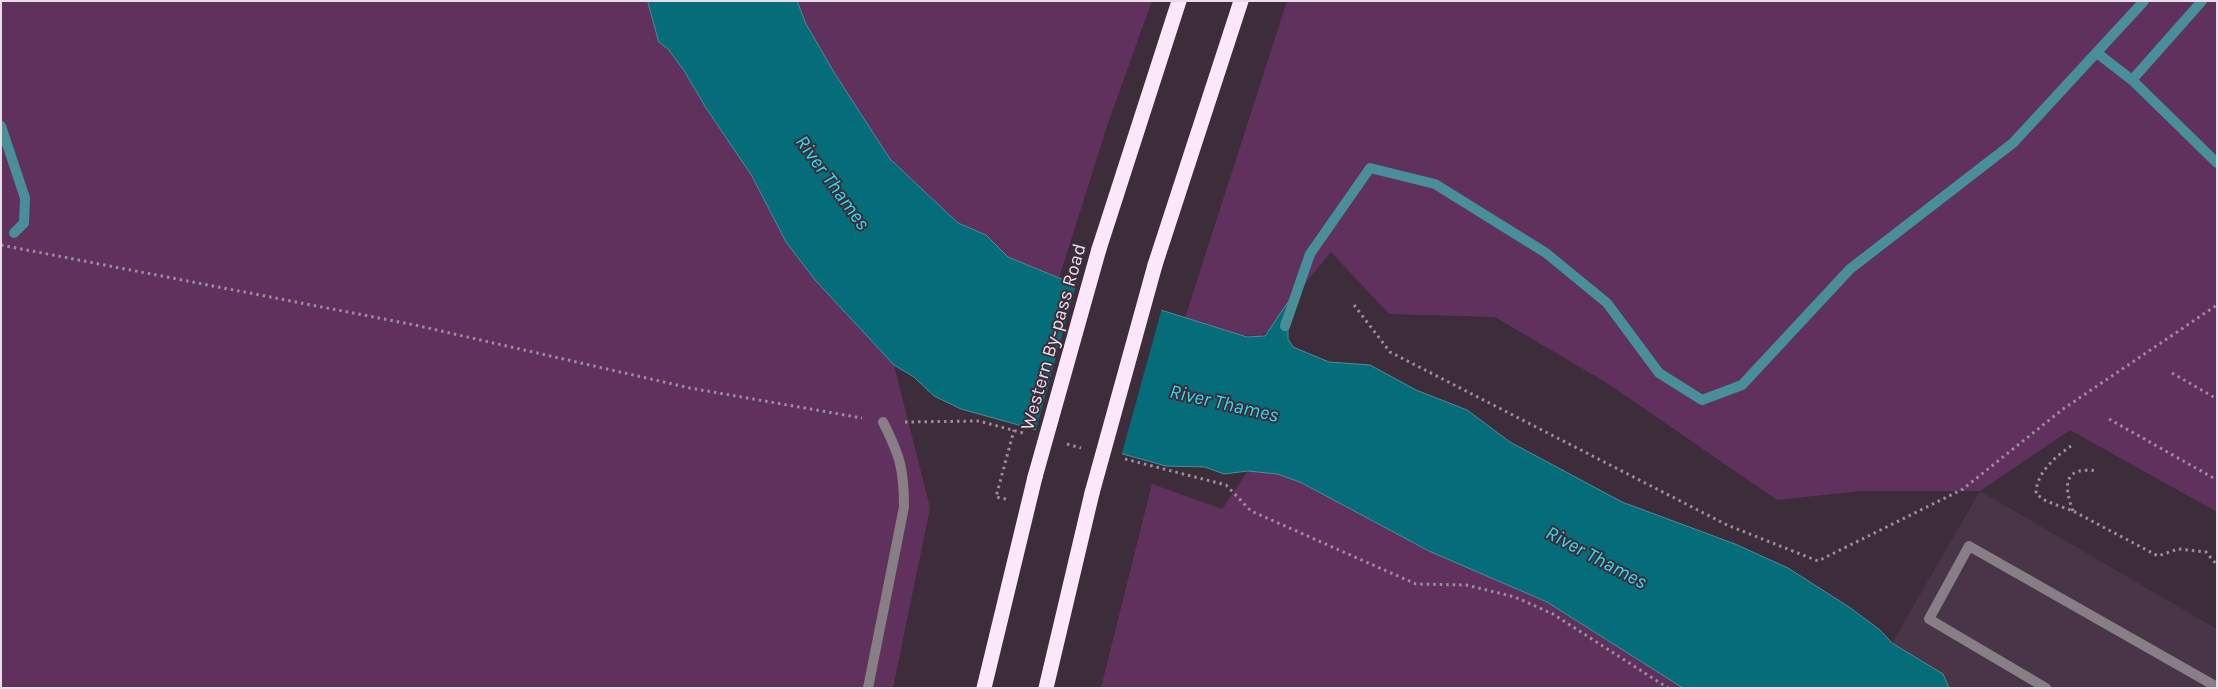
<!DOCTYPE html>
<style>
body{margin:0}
#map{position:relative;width:2218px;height:689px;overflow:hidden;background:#3d2d3b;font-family:Karla,sans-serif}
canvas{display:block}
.frame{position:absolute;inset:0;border:2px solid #e9dee7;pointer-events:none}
</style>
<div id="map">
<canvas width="2218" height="689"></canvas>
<div class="frame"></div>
</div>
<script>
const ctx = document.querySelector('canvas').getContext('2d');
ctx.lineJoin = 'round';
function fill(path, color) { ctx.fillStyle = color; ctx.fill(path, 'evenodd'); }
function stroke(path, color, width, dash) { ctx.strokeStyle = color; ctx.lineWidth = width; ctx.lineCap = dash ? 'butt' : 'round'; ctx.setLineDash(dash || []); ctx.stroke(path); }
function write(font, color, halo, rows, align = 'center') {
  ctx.font = font + ' Karla,sans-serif'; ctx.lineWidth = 4; ctx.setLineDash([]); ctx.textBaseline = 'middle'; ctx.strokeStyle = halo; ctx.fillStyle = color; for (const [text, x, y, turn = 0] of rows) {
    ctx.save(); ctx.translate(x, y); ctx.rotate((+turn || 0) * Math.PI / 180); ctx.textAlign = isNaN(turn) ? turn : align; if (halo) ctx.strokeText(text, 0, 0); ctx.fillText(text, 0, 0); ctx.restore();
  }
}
const built = new Path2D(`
 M1980,491l237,138v59h-268l-6,-14 -51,-31z`);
const green = new Path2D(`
 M1,1h647l11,41 10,8 16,22 21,36 46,68 34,66 30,39 78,84 36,143 -37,180h-892z
 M797,1h355l-43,119 -50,158 -51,-21 -22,-22 -28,-12 -68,-64 -55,-85 -29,-50z
 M1287,1h930v511l-147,-82 -90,61h-120l-83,9 -170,-117 -112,-66 -106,-3 -58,-62 -39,47 -18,27 -13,10 -19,-1 -57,-17z
 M1248,471l29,3 23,8 129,69 118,51 136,86h-582l51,-204 70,25z`);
const water = new Path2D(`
 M648,1h149l9,23 29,50 55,85 68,64 28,12 22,22 51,21 188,59 18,-1 23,-34v37l5,8 36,15 41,3 46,25 51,20 43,32 112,60 113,42 53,24 61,39 31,23 12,13 51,31 6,14h-266l-136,-86 -118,-51 -129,-69 -23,-8 -29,-3 -24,3 -19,-7 -39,-1 -205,-57 -27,-13 -20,-19 -20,-12 -78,-84 -30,-39 -34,-66 -46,-68 -21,-36 -16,-22 -10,-8z`);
const pier = new Path2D(`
 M1077,281l85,27 -41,149 -86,-24z`);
const stream = new Path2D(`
 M2097,53l35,27 85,83
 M2132,80l70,-79
 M1,126l24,72 -1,25 -10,10
 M1285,326l25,-72 60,-86 65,16 111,69 61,50 52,70 43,27 40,-15 108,-116 163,-126 131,-142`);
const path = new Path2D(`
 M1,245l414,80 275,63 172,30
 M1354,305l36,47 337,173 91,36 145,-72 100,-80 154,-104
 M2172,373l45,26
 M2109,419l108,61
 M905,422l74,-1 44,12
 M1067,444l14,4
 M2071,446c-16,11 -35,27 -35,48l10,7 27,10 85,45 20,-7 28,3 11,13
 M1125,459l101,26 25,26 165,73 50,1 49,12 38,17 115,74
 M1006,499l-10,-2 18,-67
 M2073,511c-10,-27 -9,-45 25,-40`);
const lane = new Path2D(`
 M868,688l36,-181c0,-38 -4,-51 -21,-85
 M2046,688l-117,-69 40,-73 248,141`);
const highway = new Path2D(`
 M1099,249l80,-248
 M1155,265l86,-264
 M984,688l51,-211
 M1046,688l46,-195`);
const highwayBridge = new Path2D(`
 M1035,477l64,-228
 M1092,493l63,-228`);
const streetNames = [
 ["Western By-pass Road",1054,337,-74]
];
const waterNames = [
 ["River Thames",832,183,54],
 ["River Thames",1224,404,13],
 ["River Thames",1596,558,28]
];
fill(built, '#493448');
fill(green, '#61315e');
fill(water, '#056d79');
stroke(water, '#498f9a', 1);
fill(pier, '#3d2d3b');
stroke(stream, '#498f9a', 10);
stroke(path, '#9b8e99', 3, [2.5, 4]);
stroke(lane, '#877e86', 10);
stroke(highway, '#fce7fa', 15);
stroke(highwayBridge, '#fce7fa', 15);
write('19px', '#e9dee7', '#3d2d3b', streetNames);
write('italic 20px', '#2fddf3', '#3d2d3b', waterNames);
</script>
